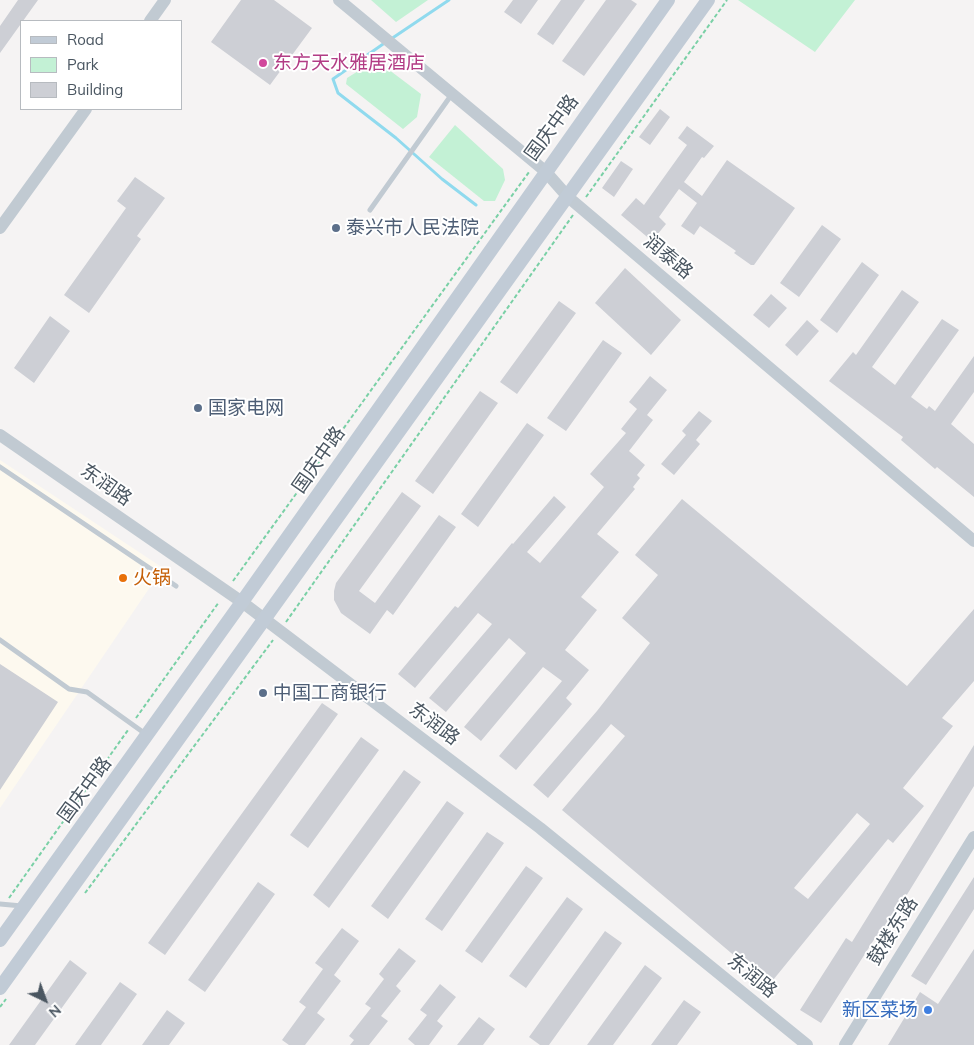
<!DOCTYPE html>
<meta charset="utf-8">
<style>
body{margin:0}
#map{position:relative;width:974px;height:1045px;overflow:hidden;background:#f5f3f3;font-family:Mulish,sans-serif}
canvas{display:block}
.legend{position:absolute;left:20px;top:20px;width:162px;height:90px;box-sizing:border-box;background:#fff;border:1px solid #b7bbc0;margin:0;padding:6px 9px;list-style:none;font-size:15px;color:#4a5661}
.legend li{display:flex;align-items:center;gap:10px;height:25px}
.legend b{width:25px;border:1px solid #b7bbc0}
.north{position:absolute;left:20px;top:975px;width:50px;height:50px;-webkit-text-stroke:4px #fff;paint-order:stroke;rotate:138deg;font-size:14px;font-weight:700;line-height:20px;text-align:center;color:#4a5661}
.north::after{content:'';display:block;margin:auto;width:18px;height:22px;background:#4a5661;clip-path:polygon(50% 0,100% 100%,50% 72%,0 100%)}
</style>
<div id="map">
<canvas width="974" height="1045"></canvas>
<ul class="legend">
<li><b style="height:6px;background:#c1cbd6"></b>Road</li>
<li><b style="height:14px;background:#c3f1d5"></b>Park</li>
<li><b style="height:14px;background:#cdcfd5"></b>Building</li>
</ul>
<div class="north">N</div>
</div>
<script>
const ctx = document.querySelector('canvas').getContext('2d');
ctx.lineJoin = 'round';
function fill(path, color) { ctx.fillStyle = color; ctx.fill(path, 'evenodd'); }
function stroke(path, color, width, dash) { ctx.strokeStyle = color; ctx.lineWidth = width; ctx.lineCap = dash ? 'butt' : 'round'; ctx.setLineDash(dash || []); ctx.stroke(path); }
function write(font, color, halo, rows, align = 'center') {
  ctx.font = font + ' Mulish,"Noto Sans SC",sans-serif'; ctx.lineWidth = 4; ctx.setLineDash([]); ctx.textBaseline = 'middle'; ctx.strokeStyle = halo; ctx.fillStyle = color; for (const [text, x, y, turn = 0] of rows) {
    ctx.save(); ctx.translate(x, y); ctx.rotate((+turn || 0) * Math.PI / 180); ctx.textAlign = isNaN(turn) ? turn : align; if (halo) ctx.strokeText(text, 0, 0); ctx.fillText(text, 0, 0); ctx.restore();
  }
}
const commercial = new Path2D(`
 M0,460l163,108 -163,240z`);
const green = new Path2D(`
 M371,0h57l-32,22z
 M738,0h117l-40,52z
 M376,60l45,34 -4,23 -14,12 -57,-45 1,-6z
 M455,125l48,44 2,11 -10,21h-11l-55,-44z`);
const stream = new Path2D(`
 M391,39l58,-39
 M386,42l-53,37 5,14 58,45 46,41 34,26`);
const building = new Path2D(`
 M18,0h20l-38,53v-27z
 M241,0h33l38,28 -42,57 -59,-43z
 M513,0h25l-17,24 -17,-12z
 M561,0h24l-32,45 -16,-11z
 M606,0h25l6,4 -53,72 -22,-15z
 M660,109l10,8 -20,28 -11,-8z
 M687,126l27,20 -10,12 -2,-1 -18,25 18,14 25,-36 68,48 -41,57h-3l-17,-12 2,-2 -36,-25 -6,9 -13,-9 16,-23 -18,-14 -20,28 7,7 -14,17 -31,-26 15,-17 8,7 43,-60 -9,-7z
 M621,161l12,8 -19,28 -12,-9z
 M135,177l30,21 -28,38 4,3 -52,74 -25,-18 62,-87 -9,-7z
 M822,225l19,14 -42,58 -19,-14z
 M862,262l17,13 -42,58 -17,-13z
 M625,268l56,52 -30,35 -56,-52z
 M902,290l17,12 -47,65 23,18 47,-66 17,11 -48,67 16,12 2,-3 6,5 39,-55v36l-23,32 23,20v53l-37,-30 -2,2 -34,-29 2,-3 -74,-56 24,-29 3,3z
 M771,294l16,14 -18,20 -16,-13z
 M559,301l17,12 -59,81 -17,-12z
 M50,316l20,15 -36,52 -20,-15z
 M807,320l12,11 -22,25 -12,-11z
 M603,340l19,13 -56,78 -19,-13z
 M650,376l17,14 -20,25 6,5 -24,31 16,14 -8,10 3,3 -7,9 2,2 -38,45 22,18 -38,45 16,13 -32,40 24,20 -23,28 6,6 -56,66 -17,-14 63,-75 -19,-14 -62,74 -17,-14 62,-74 -17,-15 -63,74 -17,-14 63,-74 -14,-11 -63,75 -17,-14 57,-68 3,2 54,-65 1,1 41,-48 12,11 -39,45 13,11 64,-76 -14,-13 36,-41 -5,-4 16,-20 -8,-7z
 M480,391l18,12 -65,91 -18,-13z
 M699,411l13,10 -16,19 4,4 -26,31 -13,-11 25,-29 -4,-4z
 M527,423l17,12 -66,92 -17,-13z
 M402,492l19,14 -62,85 16,12 64,-88 17,12 -63,88 -6,-5 -17,24 -29,-21 -7,-13v-9l2,-8z
 M682,499l225,187 67,-77v72l-32,37 11,8 -50,62 21,18 -31,37 -5,-4 -119,146 -207,-175 63,-74 -14,-12 -63,74 -15,-13 64,-74 53,-68 -28,-25 36,-43 -23,-20zM857,813l13,11 -62,75 -14,-11z
 M0,664l58,38 -58,88z
 M322,703l16,11 -173,241 -17,-12z
 M361,737l18,13 -71,98 -18,-13z
 M974,745v41l-95,154 -4,-2 -54,85 -21,-13 46,-72 6,4z
 M404,770l17,12 -92,126 -16,-13z
 M447,801l17,12 -76,106 -17,-13z
 M487,832l17,11 -62,88 -17,-12z
 M526,866l17,12 -61,85 -17,-12z
 M974,877v32l-48,76 -15,-9z
 M258,882l17,12 -70,98 -17,-12z
 M567,897l16,12 -57,79 -17,-12z
 M342,928l17,13 -25,34 7,6 -24,32 8,6 -20,26h-16l-7,-5 24,-33 -7,-5 24,-33 -8,-6z
 M605,931l17,12 -73,102h-9l-11,-8z
 M399,948l17,13 -20,25 5,5 -20,25 7,5 -19,24h-19l4,-5 -5,-4 22,-28 -6,-4 19,-25 -5,-5z
 M974,949v96h-86l32,-53 18,12z
 M70,960l17,13 -52,72h-26z
 M645,965l17,13 -49,67h-26z
 M120,982l17,12 -36,51h-26z
 M440,984l16,13 -19,24 6,5 -14,19h-14l-7,-6 19,-24 -7,-5z
 M684,1000l17,12 -24,33h-26z
 M167,1010l18,13 -16,22h-27z
 M479,1017l16,12 -12,16h-26z`);
const path = new Path2D(`
 M586,197l141,-197
 M233,581l296,-409
 M286,622l287,-407
 M136,718l83,-116
 M85,893l188,-253
 M9,898l119,-168
 M0,1007l6,-8`);
const service = new Path2D(`
 M370,210l82,-116
 M0,467l176,119
 M0,640l69,49 18,3 60,43
 M0,904l22,2`);
const tertiary = new Path2D(`
 M339,0l206,171 23,26 406,344
 M150,21l15,-21
 M0,228l86,-119
 M0,435l242,167 298,226 267,217
 M845,1045l129,-208`);
const secondary = new Path2D(`
 M0,940l242,-338 426,-602
 M0,988l708,-988`);
const markers = [
 [263,63,5,"#d1479c"],
 [336,228,5,"#5c6f8a"],
 [198,408,5,"#5c6f8a"],
 [123,578,5,"#e8710a"],
 [263,693,5,"#5c6f8a"],
 [928,1010,5,"#3f7fe0"]
];
const hotelNames = [
 ["东方天水雅居酒店",273,63]
];
const streetNames = [
 ["国庆中路",552,128,-54],
 ["润泰路",668,257,40],
 ["国庆中路",319,460,-55],
 ["东润路",106,485,35],
 ["东润路",434,724,37],
 ["国庆中路",85,790,-54],
 ["鼓楼东路",893,931,-58],
 ["东润路",752,976,39]
];
const serviceNames = [
 ["泰兴市人民法院",346,228],
 ["国家电网",208,408],
 ["中国工商银行",273,693]
];
const foodNames = [
 ["火锅",133,578]
];
const shopNames = [
 ["新区菜场",918,1010]
];
fill(commercial, '#fdf9ef');
fill(green, '#c3f1d5');
stroke(stream, '#90daee', 3);
fill(building, '#cdcfd5');
stroke(path, '#7ad0a6', 2, [4, 2.5]);
stroke(service, '#c1cad2', 5);
stroke(tertiary, '#c1cad2', 12);
stroke(secondary, '#c1cbd6', 14);
for (const [x, y, r, color] of markers) { const dot = new Path2D(); dot.arc(x, y, r, 0, 2 * Math.PI); ctx.fillStyle = color; ctx.fill(dot); stroke(dot, '#fff', 2); }
write('19px', '#b23c85', '#fff', hotelNames, 'left');
write('19px', '#4a5661', '#fff', streetNames);
write('19px', '#4e5e75', '#fff', serviceNames, 'left');
write('19px', '#c56008', '#fff', foodNames, 'left');
write('19px', '#366cbe', '#fff', shopNames, 'right');
</script>
